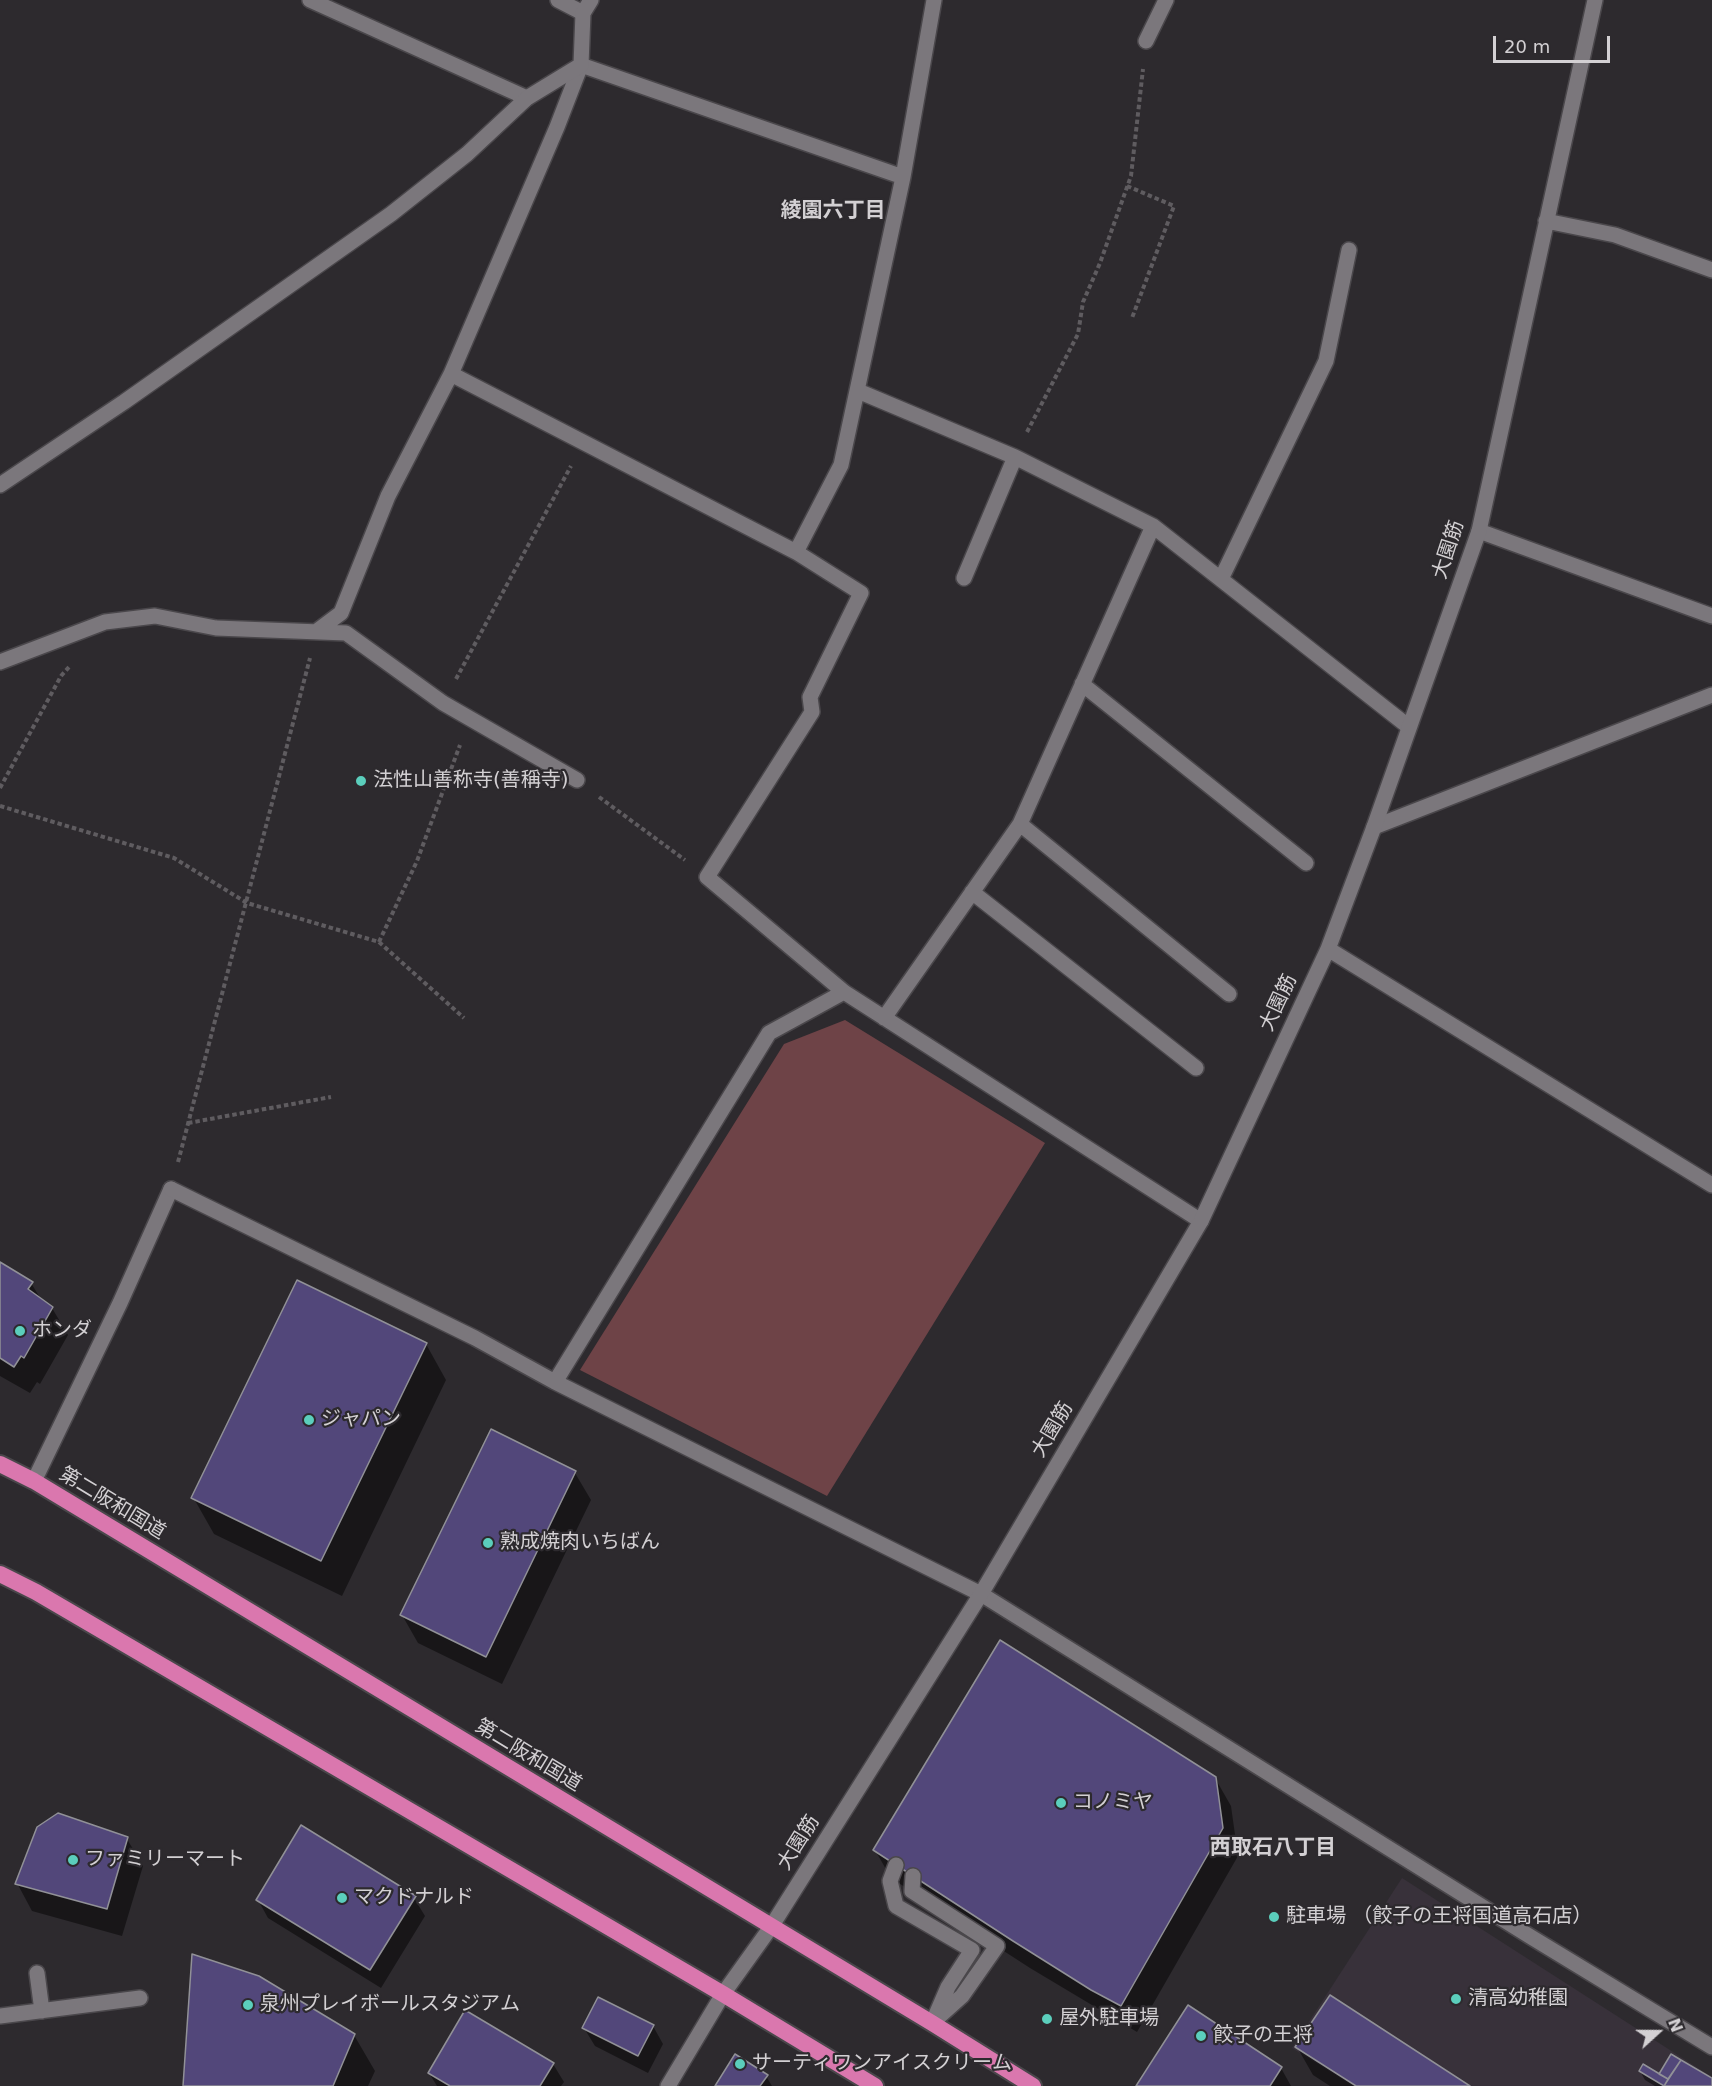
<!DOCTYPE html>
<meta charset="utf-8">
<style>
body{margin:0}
#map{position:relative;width:1712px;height:2086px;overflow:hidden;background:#2d2a2e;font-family:"DejaVu Sans",sans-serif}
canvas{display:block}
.north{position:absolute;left:1628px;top:2002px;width:60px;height:60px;-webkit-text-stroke:4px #2d2a2e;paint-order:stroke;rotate:69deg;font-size:16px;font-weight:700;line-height:24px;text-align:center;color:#d3d0d3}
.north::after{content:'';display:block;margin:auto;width:21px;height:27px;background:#d3d0d3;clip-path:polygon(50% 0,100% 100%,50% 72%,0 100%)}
.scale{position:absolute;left:1493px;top:36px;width:117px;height:27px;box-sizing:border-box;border:3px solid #d3d0d3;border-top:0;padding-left:8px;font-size:18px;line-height:21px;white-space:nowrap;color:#d3d0d3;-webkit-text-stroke:4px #2d2a2e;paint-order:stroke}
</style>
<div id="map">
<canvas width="1712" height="2086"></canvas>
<div class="north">N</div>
<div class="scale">20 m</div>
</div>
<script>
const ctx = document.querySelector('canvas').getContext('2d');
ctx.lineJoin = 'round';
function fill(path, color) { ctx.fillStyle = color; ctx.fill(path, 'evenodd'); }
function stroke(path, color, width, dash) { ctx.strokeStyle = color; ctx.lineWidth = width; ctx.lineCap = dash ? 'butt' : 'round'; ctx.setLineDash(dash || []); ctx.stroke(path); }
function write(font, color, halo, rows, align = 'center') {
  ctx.font = font + ' "DejaVu Sans","Noto Sans JP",sans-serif'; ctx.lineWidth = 4.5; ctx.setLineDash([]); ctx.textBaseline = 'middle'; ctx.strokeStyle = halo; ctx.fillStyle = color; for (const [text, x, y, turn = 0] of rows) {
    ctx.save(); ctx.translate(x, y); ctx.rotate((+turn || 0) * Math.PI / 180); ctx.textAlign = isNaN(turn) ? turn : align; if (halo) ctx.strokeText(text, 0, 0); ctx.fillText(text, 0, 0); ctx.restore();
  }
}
const built = new Path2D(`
 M1402,1878l310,199v9h-359l-61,-38z`);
const green = new Path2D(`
 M845,1020l200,123 -218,353 -247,-126 204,-326z`);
const shadow = new Path2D(`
 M0,1264l31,19 11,18 10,7 16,27 -28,49 -3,-2 -7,11 -30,-17z
 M426,1344l20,36 -104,216 -128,-62 -21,-37z
 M491,1431l84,42 16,27 -89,184 -84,-41 -16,-28z
 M1215,1778l16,28 7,50 -101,176 -107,-64 -139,-90 -16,-28z
 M127,1839l16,27 -21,70 -90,-25 -15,-28z
 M414,1898l11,18 -44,72 -113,-70 -10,-18z
 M653,2026l10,18 -15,29 -53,-27 -11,-18z
 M354,2035l21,36 -7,15h-184z
 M1297,2047l170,39h-137l-17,-11z
 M1672,2056l40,23v7h-57l-10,-6 -5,-9 20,5z
 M553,2064l11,18 -3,4h-124l-8,-13z
 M1281,2068l10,18h-154z
 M766,2076l6,10h-55z`);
const building = new Path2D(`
 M0,1262l33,20 -5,7 25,18 -29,51 -3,-2 -7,11 -14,-9z
 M297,1280l130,63 -106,218 -130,-63z
 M491,1429l85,42 -90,186 -86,-42z
 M1000,1640l216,137 7,51 -102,178 -30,-16 -78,-49 -140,-91z
 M58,1813l70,24 -21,72 -92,-25 22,-57z
 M301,1825l115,71 -46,74 -114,-70z
 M192,1954l67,22 96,58 -22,52h-150z
 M1330,1995l140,91h-114l-61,-39z
 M598,1997l56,28 -16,31 -56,-28z
 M1188,2005l94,62 -12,19h-134z
 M465,2010l89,53 -14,23h-90l-22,-13z
 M735,2054l33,21 -8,11h-45z
 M1671,2054l10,6 -13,19 -9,-5z
 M1681,2060l31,18v8h-48z
 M1643,2064l25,15 -4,7 -25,-15z`);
const path = new Path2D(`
 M1127,186l47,20 -42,112
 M1027,432l51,-98 5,-32 17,-39 31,-87 12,-107
 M456,679l115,-213
 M0,788l61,-112 8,-9
 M599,797l86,63
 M0,806l174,52 73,45 132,39 85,76
 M379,942l38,-81 43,-116
 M188,1123l143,-26
 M178,1162l132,-504`);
const service = new Path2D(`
 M34,1481l86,-178 51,-114
 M896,1865l-6,16 6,25 76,44 -24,37 -13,30
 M913,1876l-1,15 85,55 -35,50 -30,27`);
const minor = new Path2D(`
 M310,0l217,98
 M558,0l25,13
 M1146,41l20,-41
 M451,374l345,178 65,41 -51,104 2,15 -105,165 137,115 357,229
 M858,391l157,66 -51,121
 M1015,457l138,69 256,201
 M1479,531l233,85
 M796,552l45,-87 62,-288 31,-177
 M1221,579l105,-218 23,-111
 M317,631l24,-18 47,-117 63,-122 106,-247 24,-62 322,112
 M0,662l105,-40 50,-6 61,12 130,5 97,70 134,77
 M1082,684l224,179
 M1020,824l209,170
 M1374,827l338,-132
 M972,892l224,176
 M884,1018l136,-194 133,-298
 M171,1189l304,149 80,44 426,212 550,343 181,110
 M555,1382l214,-349 75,-41
 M37,1973l5,38
 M0,2016l140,-18
 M668,2086l55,-92`);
const tertiary = new Path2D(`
 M1546,221l69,14 97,35
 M0,485l124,-83 267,-188 76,-60 60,-56 54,-33 2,-52 8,-13
 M1328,949l384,236
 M723,1994l48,-67 210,-333 220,-373 127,-272 46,-122 105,-296 116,-531`);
const trunk = new Path2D(`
 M0,1464l34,17 898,542 101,63
 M0,1574l36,18 687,402 152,92`);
const markers = [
 [361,781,6,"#5bcebc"],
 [20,1331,6,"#5bcebc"],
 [309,1420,6,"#5bcebc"],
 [488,1543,6,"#5bcebc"],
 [1061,1803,6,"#5bcebc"],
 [73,1860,6,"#5bcebc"],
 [342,1898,6,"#5bcebc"],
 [1274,1917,6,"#5bcebc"],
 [1456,1999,6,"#5bcebc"],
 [248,2005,6,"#5bcebc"],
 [1047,2019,6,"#5bcebc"],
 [1201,2036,6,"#5bcebc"],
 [740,2064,6,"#5bcebc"]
];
const streetNames = [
 ["大園筋",1449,550,-72],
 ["大園筋",1279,1003,-65],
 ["大園筋",1053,1430,-59],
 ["第二阪和国道",112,1504,31],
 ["第二阪和国道",528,1756,31],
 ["大園筋",799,1843,-58]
];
const poiNames = [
 ["法性山善称寺(善稱寺)",373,781],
 ["ホンダ",32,1331],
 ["ジャパン",321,1420],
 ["熟成焼肉いちばん",500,1543],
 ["コノミヤ",1073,1803],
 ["ファミリーマート",85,1860],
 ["マクドナルド",354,1898],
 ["駐車場 （餃子の王将国道高石店）",1286,1917],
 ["清高幼稚園",1468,1999],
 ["泉州プレイボールスタジアム",260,2005],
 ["屋外駐車場",1059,2019],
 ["餃子の王将",1213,2036],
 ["サーティワンアイスクリーム",752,2064]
];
const neighbourhoodNames = [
 ["綾園六丁目",833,212],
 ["西取石八丁目",1273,1849]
];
fill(built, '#38313a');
fill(green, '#6e4347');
fill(shadow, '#0007');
fill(building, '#52477a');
stroke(building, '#919197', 1.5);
stroke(service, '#4a474b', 18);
stroke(minor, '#4a474b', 18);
stroke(tertiary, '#4a474b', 18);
stroke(trunk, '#4a474b', 20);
stroke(path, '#5f5c60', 4, [4.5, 3]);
stroke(service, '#7b777c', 15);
stroke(minor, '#7b777c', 15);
stroke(tertiary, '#7b777c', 15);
stroke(trunk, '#da77ae', 16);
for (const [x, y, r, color] of markers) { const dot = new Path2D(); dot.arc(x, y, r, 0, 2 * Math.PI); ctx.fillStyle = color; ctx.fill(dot); stroke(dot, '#2d2a2e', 2); }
write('20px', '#d3d0d3', '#2d2a2e', streetNames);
write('20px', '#d3d0d3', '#2d2a2e', poiNames, 'left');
write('bold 21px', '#d3d0d3', '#2d2a2e', neighbourhoodNames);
</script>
